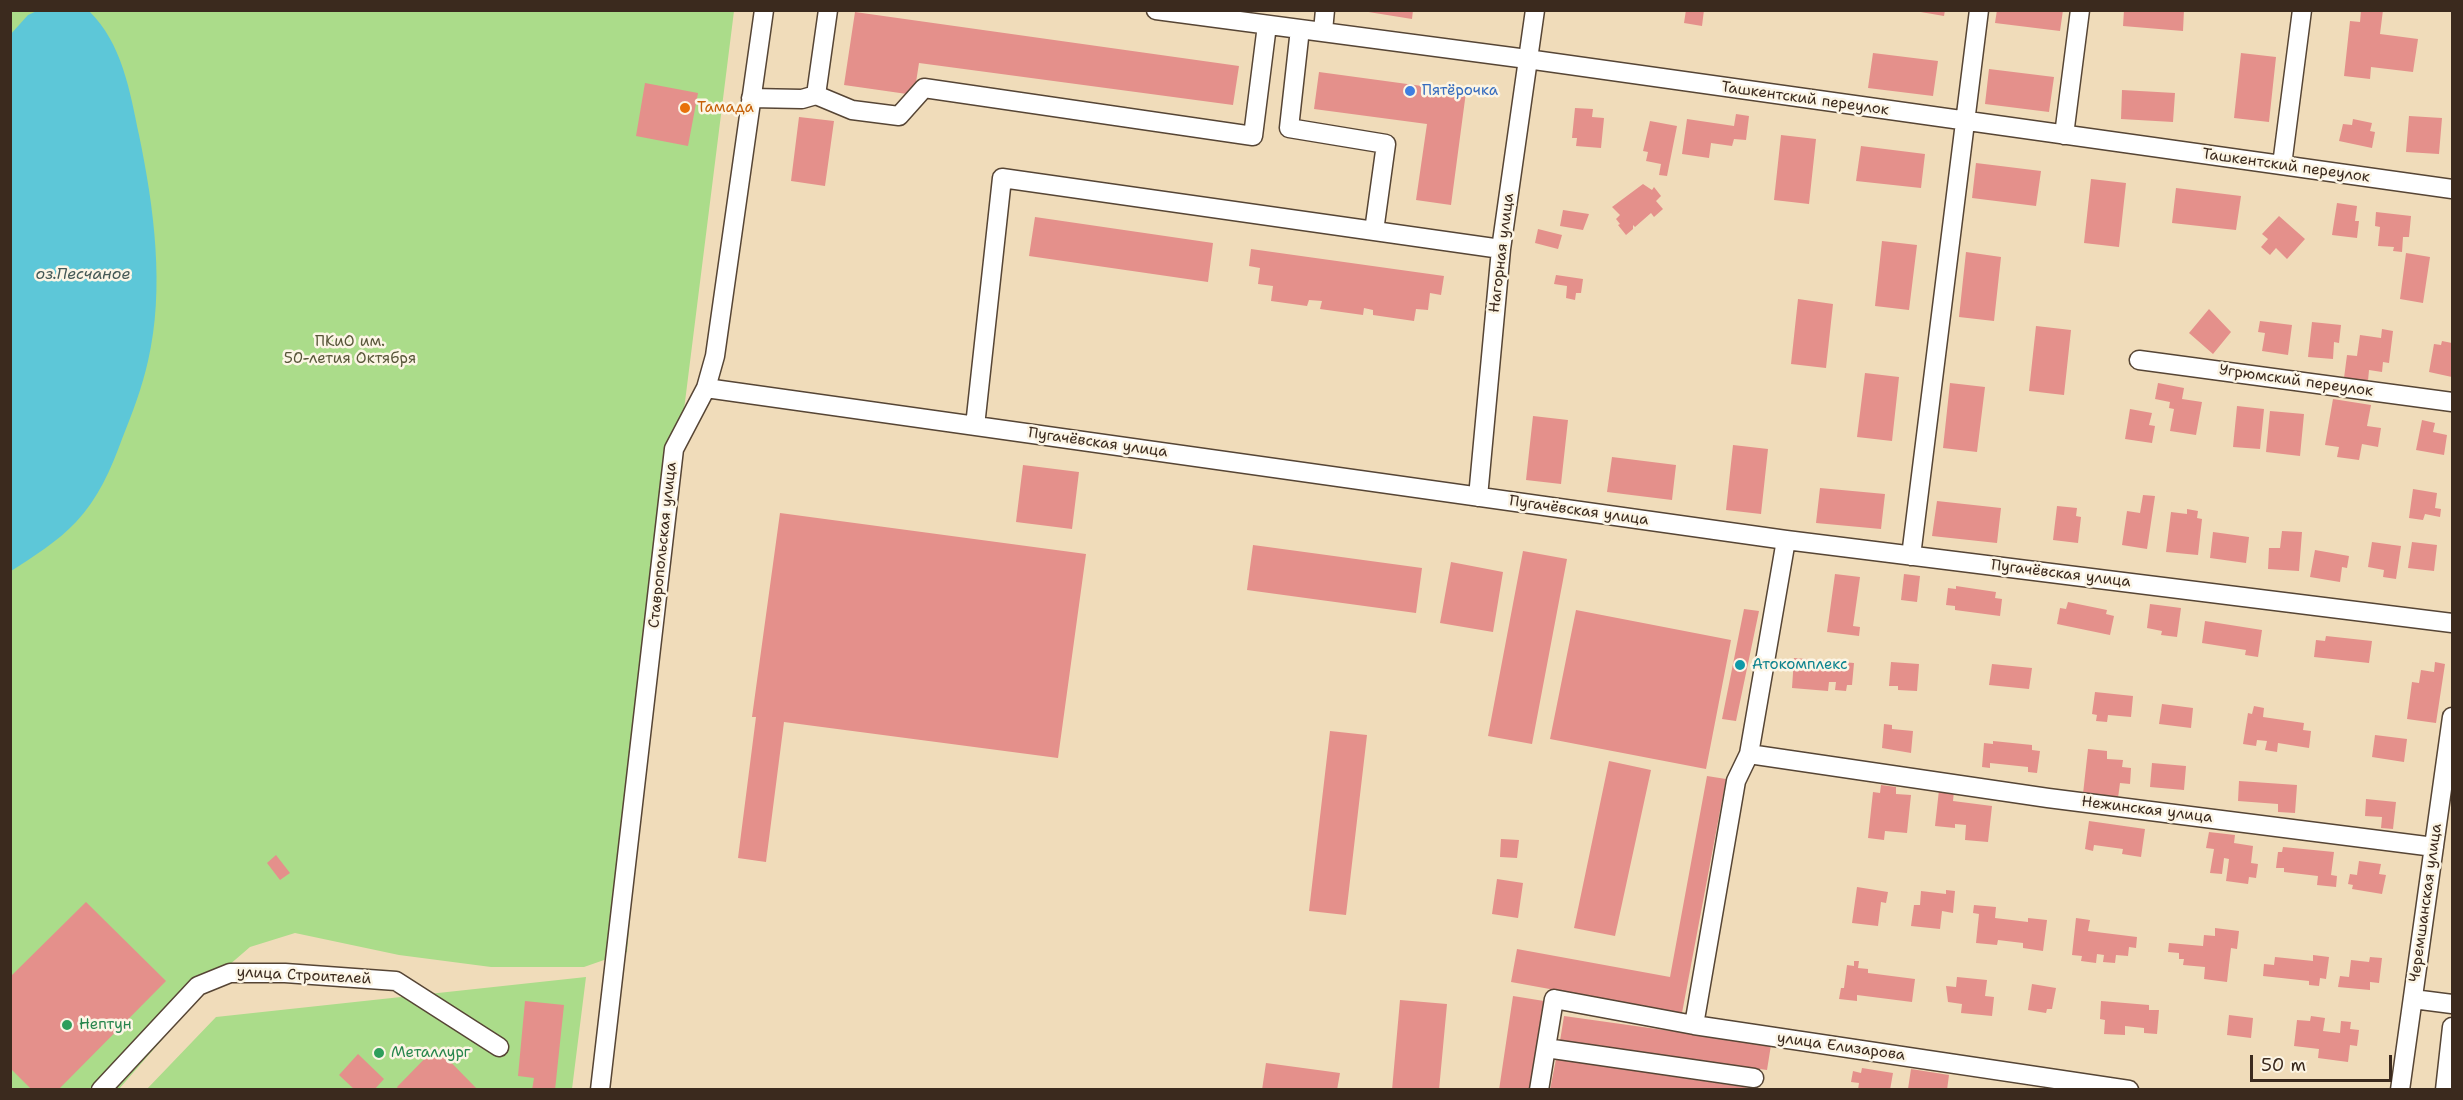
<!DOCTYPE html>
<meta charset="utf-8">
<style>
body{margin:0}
#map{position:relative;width:2463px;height:1100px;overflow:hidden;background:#f0dcba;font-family:"Shantell Sans",sans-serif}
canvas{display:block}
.frame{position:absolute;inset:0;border:12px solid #3b2a1e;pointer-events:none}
.scale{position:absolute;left:2250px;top:1055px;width:142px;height:27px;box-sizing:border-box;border:3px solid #3b2a1e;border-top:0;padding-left:8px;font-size:18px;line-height:21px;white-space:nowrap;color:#3b2a1e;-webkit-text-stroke:4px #fcf5e5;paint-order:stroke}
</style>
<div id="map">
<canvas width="2463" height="1100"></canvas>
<div class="frame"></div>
<div class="scale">50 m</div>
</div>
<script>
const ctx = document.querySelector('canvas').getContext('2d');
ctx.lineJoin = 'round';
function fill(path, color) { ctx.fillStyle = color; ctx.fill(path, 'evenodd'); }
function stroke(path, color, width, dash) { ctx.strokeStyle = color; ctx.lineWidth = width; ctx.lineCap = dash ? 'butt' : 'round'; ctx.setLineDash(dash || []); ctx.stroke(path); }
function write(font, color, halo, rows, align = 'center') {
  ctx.font = font + ' "Shantell Sans",sans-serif'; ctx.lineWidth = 5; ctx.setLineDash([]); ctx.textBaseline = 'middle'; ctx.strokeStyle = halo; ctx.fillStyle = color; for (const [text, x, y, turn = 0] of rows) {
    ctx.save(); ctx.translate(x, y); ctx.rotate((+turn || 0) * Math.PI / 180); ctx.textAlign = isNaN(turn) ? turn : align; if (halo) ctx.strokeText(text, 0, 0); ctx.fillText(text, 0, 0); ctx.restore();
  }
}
const green = new Path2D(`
 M10,11h724l-82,654 -25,287 -43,15h-93l-92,-12 -104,-22 -45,14 -29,25 -102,117h-108z
 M586,977l-14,112 -426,1 70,-73z`);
const water = new Path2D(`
 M39,10l50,1c33,32 41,80 50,124 15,72 26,154 9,226 -6,27 -16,53 -26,78 -11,30 -24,60 -46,83 -19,20 -43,35 -65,49l-1,-536 18,-20z`);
const building = new Path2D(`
 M1356,10h57l-1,9z
 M1686,10h18l-2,16 -18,-3z
 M1909,10h36l-1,6z
 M1997,10h66l-3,21 -65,-8z
 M2124,10h60l-1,21 -60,-5z
 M2361,10h22l-3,24 38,5 -5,33 -42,-5 -1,12 -26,-3 6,-55 10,1z
 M855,12l384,54 -6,39 -314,-42 -5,32 -70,-10z
 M1873,53l65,8 -5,35 -65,-8z
 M2241,53l35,4 -7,65 -35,-4z
 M1989,69l65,8 -5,35 -64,-8z
 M1319,72l147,20 -15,113 -35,-5 11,-76 -113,-15z
 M645,83l53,10 -10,53 -52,-10z
 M2122,90l53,3 -2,29 -52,-3z
 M1575,108l18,1 -1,8 12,1 -3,30 -25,-2 1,-8h-5z
 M1736,114l13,2 -3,24 -12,-1 -2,7 -21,-3 -2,15 -27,-4 5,-35 47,7z
 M2409,116l33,2 -3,36 -33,-2z
 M799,117l35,4 -9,65 -34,-5z
 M2353,119l19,4 -2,8 5,1 -3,16 -33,-7 4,-17 9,1z
 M1650,121l27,5 -10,50 -8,-1 2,-11 -15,-3 2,-9 -5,-1z
 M1781,135l35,4 -7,65 -35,-4z
 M1861,146l64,8 -4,34 -65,-7z
 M1976,163l65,8 -5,35 -64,-8z
 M2091,179l35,4 -7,64 -35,-4z
 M1643,184l9,6 2,-3 7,9 -5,5 7,8 -9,8 -3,-4 -16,14 -2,-2v4l-7,6 -8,-10 2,-1 -4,-5 4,-4 -8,-8z
 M2176,188l65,8 -5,34 -64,-7z
 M2337,203l20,3 -2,15h4l-2,17 -25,-3z
 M1563,210l26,4 -6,16 -23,-4z
 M2376,212l35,4 -2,21h-6l-1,15 -9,-1 1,-4 -16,-1 2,-19 -5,-1z
 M2279,216l26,23 -18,20 -11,-11 -6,7 -9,-8 7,-8 -6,-5z
 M1035,217l178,26 -5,39 -179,-26z
 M1538,229l24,6 -4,14 -23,-6z
 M1882,241l35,4 -8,65 -34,-4z
 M1251,249l193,27 -3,19 -11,-2 -2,17 -12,-1 -2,12 -41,-6v-5l-9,-2 -1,7 -43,-6 2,-8 -13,-1 -2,6 -36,-5 2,-15 -15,-2 2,-16 -11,-2z
 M1966,252l35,5 -7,64 -35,-4z
 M2406,253l24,4 -7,46 -23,-4z
 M1556,275l27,4 -2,14h-5l-1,7 -9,-2 1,-12 -13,-2z
 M1798,299l35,5 -7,64 -35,-4z
 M2209,309l22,23 -18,22 -24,-21z
 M2260,321l32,4 -4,30 -26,-4 3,-18 -7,-1z
 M2312,322l29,3 -2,18 -5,-1 -1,17 -25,-2z
 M2036,326l35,4 -7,65 -35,-4z
 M2382,329l11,2 -4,32 -6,-1 -1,10 -13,-2 -1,11 -24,-3 3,-23 10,1 3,-21 21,3z
 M2442,341l10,2v34l-23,-5 5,-28 7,1z
 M1865,373l34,4 -7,64 -35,-4z
 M1950,383l35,4 -8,65 -34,-4z
 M2158,383l26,5 -2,11 20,3 -6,33 -26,-4 4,-22 -5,-1 1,-6 -15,-3z
 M2333,399l38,6 -4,21 14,2 -3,19 -16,-3 -3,16 -22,-3 2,-10 -14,-2z
 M2237,406l27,3 -4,40 -27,-2z
 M2130,409l22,4 -3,12 6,1 -3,17 -27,-4z
 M2270,411l34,3 -4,42 -34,-4z
 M1533,416l35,4 -7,64 -35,-4z
 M2422,420l13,3 -2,9 14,3 -3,20 -28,-5z
 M1733,445l35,4 -7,65 -35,-4z
 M1612,457l64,8 -4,35 -65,-8z
 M1023,465l56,7 -7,57 -56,-7z
 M1820,488l65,6 -4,35 -65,-6z
 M2413,489l24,4 -2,15 6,1 -1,8 -15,-3 -2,6 -14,-2z
 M2143,495l12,1 -8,53 -25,-4 5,-34 13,2z
 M1937,501l64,7 -4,35 -65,-7z
 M2057,506l20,2 -1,8 5,1 -3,26 -25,-3z
 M2187,509l11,2 -1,7 5,1 -4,36 -32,-3 5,-40 16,2z
 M780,513l306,41 -28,204 -274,-36 -18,140 -28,-4 18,-141h-4z
 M2282,531l20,1 -3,39 -31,-2 1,-21h11z
 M2213,532l36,5 -3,26 -36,-5z
 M2372,542l29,4 -5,33 -13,-2 1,-7 -16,-3z
 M2412,542l25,3 -3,26 -26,-3z
 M1253,545l169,23 -6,45 -169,-23z
 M2315,550l34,6 -2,12 -5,-1 -2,15 -30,-5z
 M1523,551l44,8 -35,185 -44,-8z
 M1451,562l52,10 -10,60 -53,-9z
 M1835,574l25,3 -7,49 7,1 -1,9 -32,-4z
 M1904,574l16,2 -3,26 -16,-2z
 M1956,586l40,6 -1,6 7,1 -2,17 -45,-6v-4l-9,-1 2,-17 8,1z
 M2068,602l39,8 -1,4 8,2 -4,19 -53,-11 3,-16 6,1z
 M2150,604l31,4 -4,29 -16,-2 1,-4 -15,-3z
 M1744,609l15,2 -23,110 -14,-2z
 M1576,610l155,30 -25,129 -156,-30z
 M2205,621l57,9 -4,27 -13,-2 1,-5 -44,-7z
 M2326,636l46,5 -3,22 -55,-6 2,-17 9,1z
 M1794,658l60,5 -2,22h-5l-1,6 -11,-1 1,-8h-7l-1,9 -36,-3z
 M1891,662l28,2 -2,27 -19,-1v-4h-9z
 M2435,662l10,2 -9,59 -29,-4 5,-37 7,1 2,-13 13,2z
 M1992,664l40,4 -3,21 -40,-4z
 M2095,692l38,4 -2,21 -23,-2 -1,7 -11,-1 1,-6 -5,-1z
 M2162,704l31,4 -2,20 -32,-4z
 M2254,706l10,2 -1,9 41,6 -1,7 8,1 -2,17 -31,-5 -1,9 -12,-2 2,-9 -10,-1 -1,6 -13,-2 5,-31 4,1z
 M1884,724l8,1v4l21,2 -2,22 -29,-5z
 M1330,731l37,4 -21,180 -37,-4z
 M2375,735l32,4 -3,23 -32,-5z
 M1993,741l39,4v5l8,1 -3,22 -9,-1v-5l-38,-4v5l-8,-1 2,-24 9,1z
 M2088,749l19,2v8l16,1 -1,7 9,1 -1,16 -10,-1 -2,15 -35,-4z
 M1609,761l42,9 -36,166 -41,-8z
 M2152,763l34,3 -2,24 -34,-3z
 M1707,776l19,3 -44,234 -171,-31 6,-33 153,28z
 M2239,781l58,4 -2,28 -17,-1v-8l-40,-3z
 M1881,785l15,2v7l15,1 -4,38 -22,-2 -1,9 -16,-2 5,-46 7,1z
 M1939,790l15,1 -1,10 39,5 -4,36 -23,-2 1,-15 -11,-1v4l-20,-2z
 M2366,799l30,3 -3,27 -12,-1 1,-11 -17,-1z
 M2089,821l56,8 -4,28 -19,-3 1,-5 -29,-4 -1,6 -8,-2z
 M2209,832l26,3 -1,8 19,3 -2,17 7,1 -2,14 -7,-1 -1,7 -22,-3 3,-22 -5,-1 -2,16 -12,-1 4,-24 -8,-1z
 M1501,839l18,1 -2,18 -17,-1z
 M2283,847l51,5 -3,23 6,1 -1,11 -19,-2 1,-9 -34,-4v-4h-8l2,-16h4z
 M276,855l14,18 -10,7 -13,-17z
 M2359,861l22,3 -2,10 7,1 -4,19 -30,-5 1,-4 -5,-1 2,-10 7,1z
 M1497,879l26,4 -5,35 -26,-4z
 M1857,887l31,5 -2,11 -5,-1 -3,24 -26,-3z
 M1946,890l9,1 -2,22 -11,-2 -2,18 -29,-3 3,-21h6l1,-14 25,3z
 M86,902l80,79 -108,109h-26l-22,-22v-91z
 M1974,905l22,2 -1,11 33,4v-4l19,2 -4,31 -20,-3v-5l-25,-3 -1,5 -21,-2 3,-29 -6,-1z
 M2076,918l14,2 -2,11 49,6 -1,11 -7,-1 -1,9 -12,-1 -1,8 -12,-1 1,-7 -7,-1 -1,9 -15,-2 1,-5 -10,-1z
 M2215,928l24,3 -2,18 -6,-1 -4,34 -23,-3 1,-12 -22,-2 1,-6h-5v-6l-11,-1 1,-9 34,3 1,-11 11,1z
 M2313,955l16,2 -3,22 -6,-1 -1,8 -10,-1v-4l-46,-5 1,-12 10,1 1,-8 38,4z
 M2370,957l12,1 -3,25 -9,-1v8l-32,-3 2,-11 9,1 2,-17 18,2z
 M1854,961h5l-1,7 10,1v4l47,6 -3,23 -55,-7v6l-18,-2 2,-11h3l3,-23 7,1z
 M1957,977l30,3 -2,16 9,1 -2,19 -31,-3 1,-9 -14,-2 -2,-16 10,1z
 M2032,984l24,4 -4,21h-5l-1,4 -18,-3z
 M1513,996l31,5 -14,89h-31z
 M1400,1000l47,4 -8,86h-47z
 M525,1001l39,4 -9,85h-23l2,-12 -16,-2z
 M2101,1001l48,4v5h10l-2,24 -13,-1v-5l-19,-2v9l-21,-1 1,-14 -5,-1z
 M2229,1015l24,3 -2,20 -24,-3z
 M1564,1016l207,29 -4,25 -207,-29z
 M2311,1016l14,2 -2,13 17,2 1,-12 10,1 -1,7 9,1 -2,16 -7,-1 -2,17 -30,-4 1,-9 -25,-3 3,-26 13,1z
 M436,1047l42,43h-79l-2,-3z
 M358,1054l26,25 -10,11h-19l-16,-15z
 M1556,1059l194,29v2h-200z
 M1266,1063l74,10 -3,17h-75z
 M1862,1068l31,5 -3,17h-32l1,-7 -8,-1 2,-11 8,2z
 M1911,1069l38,6 -2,15 -39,-1z`);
const minor = new Path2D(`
 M1156,10l371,49 925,130
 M1300,29l-11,99 97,16 -12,87
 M1323,31l2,-21
 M816,95l12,-85
 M751,98l51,1 14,-4 36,15 47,6 25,-28 329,48 14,-111
 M2064,135l16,-125
 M2282,165l20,-155
 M2139,360l313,42
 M706,388l1080,152 666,83
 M975,426l27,-248 499,71
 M1478,497l23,-248 34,-239
 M1911,556l68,-546
 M1749,754l299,44 386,49
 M2413,999l39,5
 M1694,1025l42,-244 13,-27 37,-214
 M1546,1048l208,30
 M101,1090l97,-104 32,-13h55l111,8 103,66
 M600,1090l74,-641 32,-61 9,-32 49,-346
 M1539,1090l15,-91 140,26 435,65
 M2400,1090l52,-373
 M2445,1090l7,-63`);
const markers = [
 [1410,91,6,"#3f7fe0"],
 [685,108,6,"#e8710a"],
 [1740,665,6,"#0f9aa8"],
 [67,1025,6,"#2e9e5b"],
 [379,1053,6,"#2e9e5b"]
];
const shopNames = [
 ["Пятёрочка",1422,91]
];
const streetNames = [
 ["Ташкентский переулок",1805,99,8],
 ["Ташкентский переулок",2286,166,8],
 ["Нагорная улица",1502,253,-83],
 ["Угрюмский переулок",2296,381,8],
 ["Пугачёвская улица",1098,443,8],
 ["Пугачёвская улица",1579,511,8],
 ["Ставропольская улица",663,545,-84],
 ["Пугачёвская улица",2061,574,7],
 ["Нежинская улица",2147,810,7],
 ["Черемшанская улица",2426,903,-82],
 ["улица Строителей",304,976,3],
 ["улица Елизарова",1841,1047,8]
];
const foodNames = [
 ["Тамада",697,108]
];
const parkNames = [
 ["ПКиО им.",350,342],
 ["50-летия Октября",350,359]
];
const cultureNames = [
 ["Атокомплекс",1752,665]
];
const leisureNames = [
 ["Нептун",79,1025],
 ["Металлург",391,1053]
];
const waterNames = [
 ["оз.Песчаное",83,275]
];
fill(green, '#abdc8a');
fill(water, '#5dc7d8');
fill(building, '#e4908b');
stroke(minor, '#564535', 21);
stroke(minor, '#fff', 18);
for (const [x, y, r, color] of markers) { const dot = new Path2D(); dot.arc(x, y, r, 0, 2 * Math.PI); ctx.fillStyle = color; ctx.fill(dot); stroke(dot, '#fcf5e5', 2); }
write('15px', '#366cbe', '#fcf5e5', shopNames, 'left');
write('15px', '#3b2a1e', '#fcf5e5', streetNames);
write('15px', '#c56008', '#fcf5e5', foodNames, 'left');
write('15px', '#575639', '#fcf5e5', parkNames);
write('15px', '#0d838f', '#fcf5e5', cultureNames, 'left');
write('15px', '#27864d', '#fcf5e5', leisureNames, 'left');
write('italic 16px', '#455956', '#fcf5e5', waterNames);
</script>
